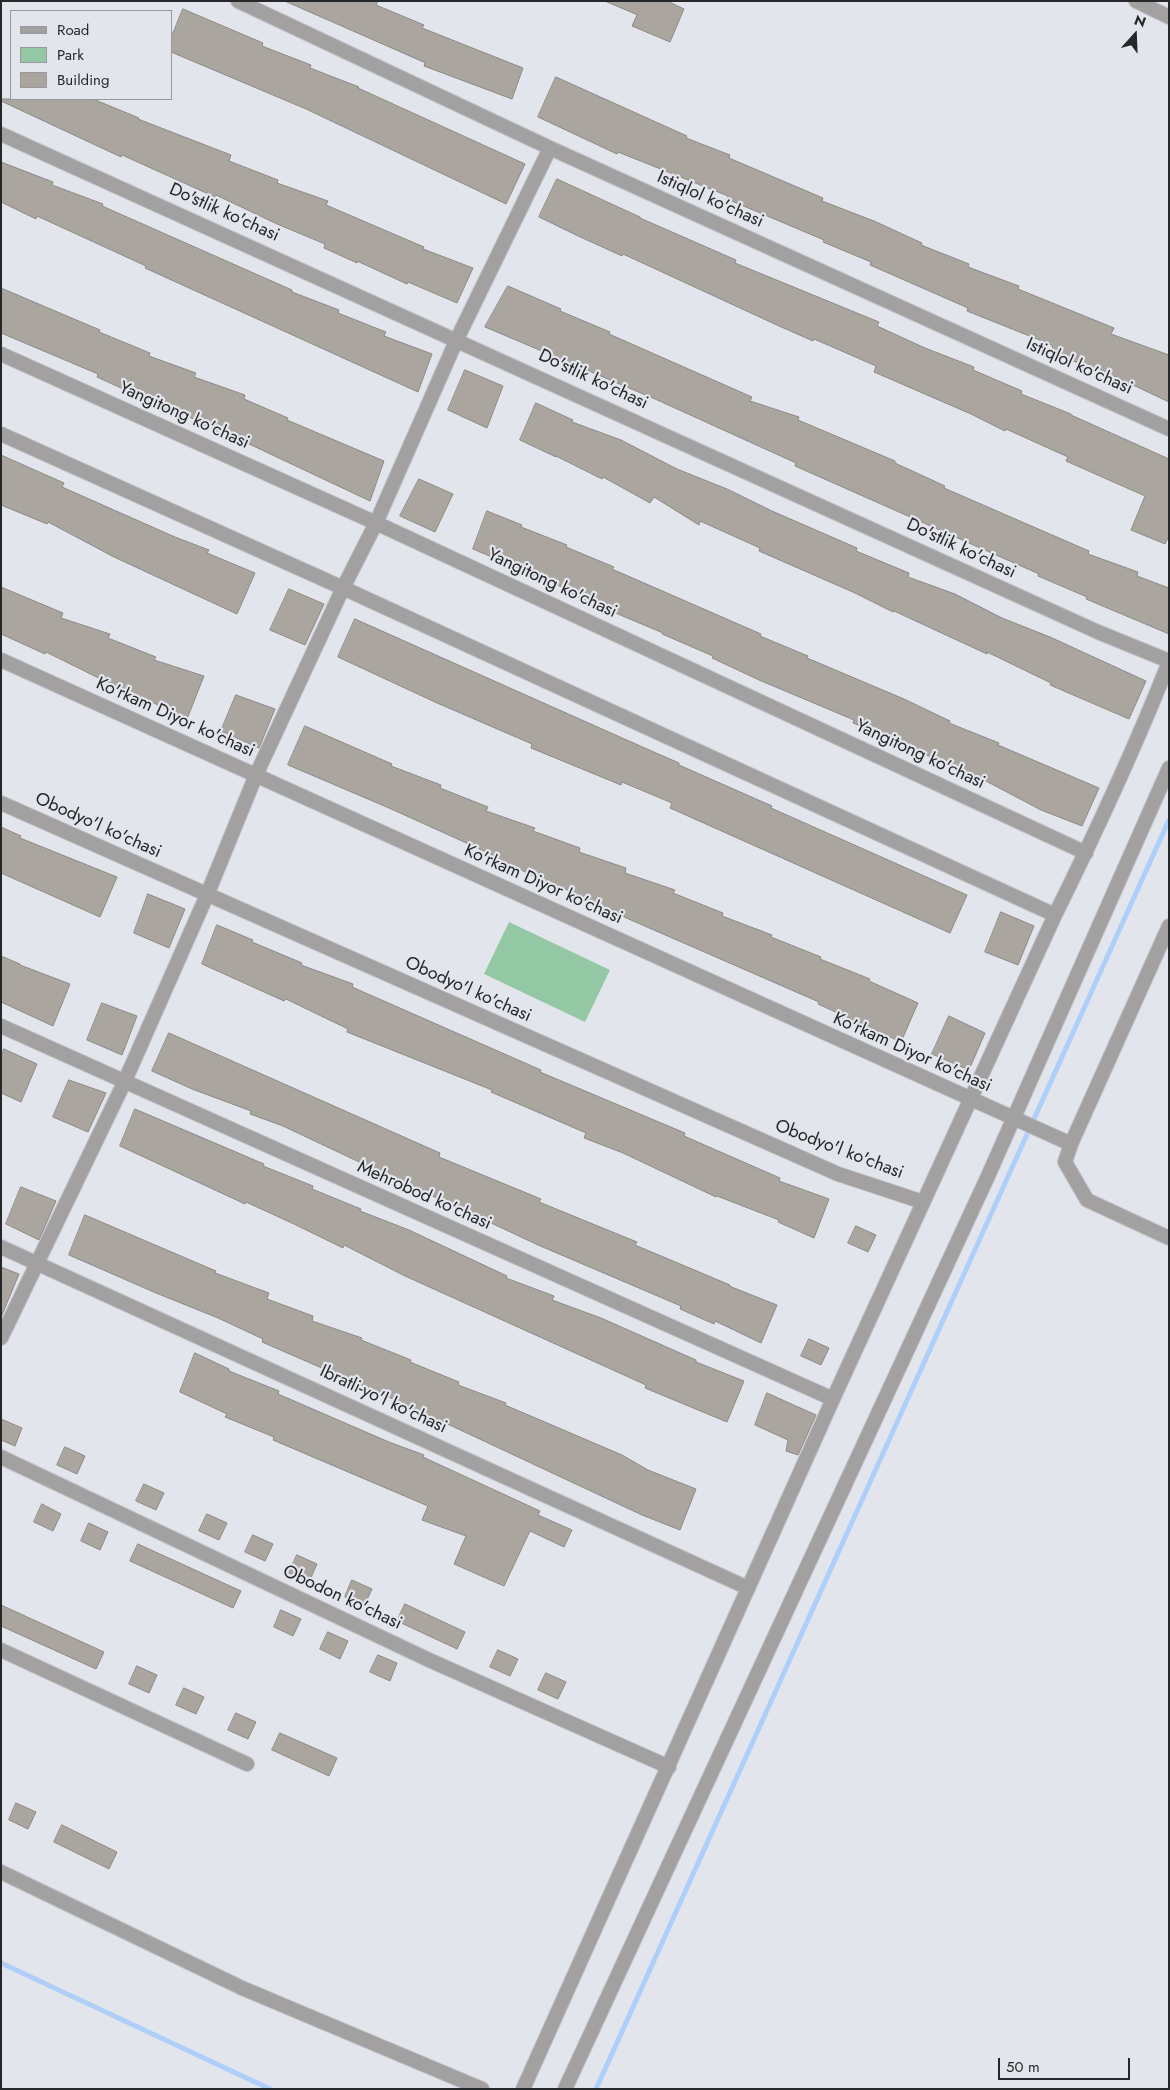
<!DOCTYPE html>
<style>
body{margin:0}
#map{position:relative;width:1170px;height:2090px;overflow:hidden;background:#e3e5ec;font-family:Jost,sans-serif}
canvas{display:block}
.frame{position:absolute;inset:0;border:2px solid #262729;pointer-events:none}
.legend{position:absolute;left:10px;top:10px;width:162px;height:90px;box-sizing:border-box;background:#e3e5ec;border:1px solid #97999e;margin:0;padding:6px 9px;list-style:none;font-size:15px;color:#262729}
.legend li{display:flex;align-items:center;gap:10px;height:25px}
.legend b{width:25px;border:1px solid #97999e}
.north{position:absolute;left:1110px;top:10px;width:50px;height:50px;-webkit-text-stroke:4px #e3e5ec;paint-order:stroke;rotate:20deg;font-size:14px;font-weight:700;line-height:20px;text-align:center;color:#262729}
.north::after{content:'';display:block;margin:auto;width:18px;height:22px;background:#262729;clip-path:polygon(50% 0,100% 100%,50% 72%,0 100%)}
.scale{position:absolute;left:998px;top:2058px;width:132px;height:22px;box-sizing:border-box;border:2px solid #262729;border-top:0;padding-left:6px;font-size:15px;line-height:18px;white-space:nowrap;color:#262729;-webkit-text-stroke:4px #e3e5ec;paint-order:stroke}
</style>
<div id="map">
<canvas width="1170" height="2090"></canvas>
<div class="frame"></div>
<ul class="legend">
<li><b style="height:6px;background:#a3a0a2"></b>Road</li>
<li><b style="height:14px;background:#94c8a4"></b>Park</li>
<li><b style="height:14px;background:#aaa59f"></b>Building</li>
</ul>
<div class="north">N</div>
<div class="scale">50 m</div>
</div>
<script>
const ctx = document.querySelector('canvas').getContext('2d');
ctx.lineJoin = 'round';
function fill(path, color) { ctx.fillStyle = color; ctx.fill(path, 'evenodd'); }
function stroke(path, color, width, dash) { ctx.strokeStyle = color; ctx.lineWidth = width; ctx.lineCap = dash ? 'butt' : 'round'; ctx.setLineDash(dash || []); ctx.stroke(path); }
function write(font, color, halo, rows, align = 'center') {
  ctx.font = font + ' Jost,sans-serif'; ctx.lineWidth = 4.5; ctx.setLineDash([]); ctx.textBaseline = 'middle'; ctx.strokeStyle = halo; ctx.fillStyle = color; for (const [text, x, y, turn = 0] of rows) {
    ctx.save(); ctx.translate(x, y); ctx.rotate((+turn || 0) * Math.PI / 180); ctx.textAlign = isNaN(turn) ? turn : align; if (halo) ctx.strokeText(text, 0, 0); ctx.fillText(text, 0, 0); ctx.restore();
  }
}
const green = new Path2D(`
 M509,922l101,48 -25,52 -101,-48z`);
const stream = new Path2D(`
 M1,1963l269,126
 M596,2089l573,-1269`);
const building = new Path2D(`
 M285,1h93l-2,4 48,20 -2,3 101,40 -11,31 -88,-33 1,-3z
 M605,1h62l17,8 -14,33 -38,-16 5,-11z
 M183,9l80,34 -1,3 49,19 -1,3 49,19 -1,1 167,76 -19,40 -200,-95 -135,-57v-14z
 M556,77l131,59 -1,2 44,17 -1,3 94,40 -1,3 52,20 48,22 -1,2 48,19 -1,3 51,19 -1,3 96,39 -3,6 58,21v47l-72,-34 -1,2 -43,-17 -1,-8 -85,-34 1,-3 -98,-43 1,-3 -48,-20 1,-2 -97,-41 1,-3 -110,-44 -1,2 -79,-37z
 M1,99h92l46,19 -1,1 93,36 -2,6 49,19 -1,3 51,18 -2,4 98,42 -1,2 50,19 -16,35 -49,-21 -1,2 -50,-23v2l-33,-15 1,-4 -48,-20 -61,-29 -1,2 -93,-42 -1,2 -120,-56z
 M1,162l52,20 -1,3 51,19 -1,2 190,84v2l47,18 -1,3 48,19 -2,4 48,18 -14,38 -273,-124 1,-2 -109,-50 -1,3 -35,-17z
 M557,179l83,38v1l96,42 -1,3 144,59 -2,4 48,22 49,19 -1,3 49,21 -1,3 50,20v1l98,44v77l-4,8 -34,-14 14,-34 -79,-35 2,-4 -62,-28 -1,2 -34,-17 -97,-42 2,-6 -62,-27 -1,2 -34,-15 -156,-72 -1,2 -46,-21 -37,-18z
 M508,286l53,23 -1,2 50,21 -1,2 143,63 -2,4 49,16 -1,3 97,41v2l50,23 -1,2 145,63 -1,3 50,18 -1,4 32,12v46l-83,-35 1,-2 -49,-21 1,-2 -244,-108 1,-3 -141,-64 -170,-72z
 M1,288l99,42 -1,2 51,21 -1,3 47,17 -2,4 51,18 -1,4 44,19 -1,2 97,41 -14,40 -140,-66 -1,3 -49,-26 -1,5 -45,-25v2l-37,-17 1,-3 -97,-41z
 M465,370l38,16 -16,42 -39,-18z
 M536,403l37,17 -1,2 49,18 56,29 50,20 45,22 85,37 -1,3 53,22 -1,4 47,17 47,24 48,19 96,44 -17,38 -79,-34 1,-2 -64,-31v2l-93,-43 -1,1 -38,-19 -96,-42 1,-3 -60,-27 -1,4 -45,-28 -4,6 -47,-26 -1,2 -46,-23v1l-36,-17z
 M1,455l63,28 -2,4 113,50 34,13 -2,3 48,20 -18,41 -123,-57 -66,-35 -1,2 -46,-19z
 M419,479l34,15 -18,38 -35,-16z
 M487,511l35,14 -1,2 46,18 -1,2 48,20 -2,2 149,65 -1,2 48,20 -1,2 97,41 46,22 -1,2 50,20 -1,2 101,43 -17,38 -41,-16 -57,-30 -1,2 -36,-17 1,-1 -49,-20 1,-2 -47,-19 1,-3 -95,-40 -47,-22 1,-2 -51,-22 1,-1 -95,-40 1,-3 -96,-41z
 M1,587l62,26 -2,5 49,16 -2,4 48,19 -2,3 50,16 -17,43 -48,-23v2l-93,-46 -1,2 -44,-20z
 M289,589l35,15 -19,41 -35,-15z
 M355,619l283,126 41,18v2l93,41 -1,2 196,87 -17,38 -280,-125 2,-5 -50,-21 -1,3 -90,-37 1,-4 -95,-41 -99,-46z
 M236,695l39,14 -16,39 -38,-17z
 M305,726l87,38 -1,2 50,19 -1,3 48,19 -2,4 49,17 -2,3 47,17 -1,4 47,16 -1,5 50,17 -2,3 50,20 -1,3 50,19 -1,2 50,20 -1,2 50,20 -1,2 49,22 -17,39 -83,-38 1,-2 -195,-85v-2l-47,-21 -46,-19 -47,-24 -95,-43 -101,-43z
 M1,827l20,9 -1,2 97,39 -17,40 -99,-44z
 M148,894l37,15 -16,39 -35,-15z
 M1001,912l33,14 -16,39 -33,-13z
 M217,925l36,15 -1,2 50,21 -1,2 52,19 -1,3 189,83 -1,2 145,61 -1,3 96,42 -1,3 50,18 -15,39 -36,-16 1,-2 -62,-24 -1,1 -93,-44 -39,-15 2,-5 -95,-41 1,-2 -145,-58 1,-3 -62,-30 -2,2 -82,-37z
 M1,956l19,8v1l50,19 -17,42 -52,-24z
 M102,1003l35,13 -15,39 -35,-15z
 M949,1016l36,17 -16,37 -37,-16z
 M169,1033l271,120 -1,4 102,42 -2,3 98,40 -2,3 95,40 -1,1 48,19 -16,38 -46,-22 -1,3 -34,-15 1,-3 -143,-61 -49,-23 1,-3 -98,-39 1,-2 -110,-52 -33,-12 1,-3 -59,-22 -40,-18z
 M4,1049l33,15 -16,38 -20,-9v-36z
 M69,1080l37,13 -18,39 -35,-15z
 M135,1109l129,55 -1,2 50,20 -1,3 49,20 -1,2 49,19 98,46 -1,2 48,18 -2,4 49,18 95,42v2l48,19 -17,41 -82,-34 1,-3 -241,-109 -61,-31 -1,3 -47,-23 -50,-23 -1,2 -125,-58z
 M21,1187l35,14 -17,39 -33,-16z
 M85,1215l131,56 -1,2 54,20 -2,6 46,17 -1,5 50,17 -1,2 50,20 -1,2 49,20 -1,3 48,18 -1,2 117,50 26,15 48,19 -16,41 -38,-15 -233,-109 -147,-64 1,-3 -45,-21 -62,-25 -87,-38z
 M856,1226l20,9 -8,17 -20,-9z
 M1,1267l18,7 -17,41h-1z
 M809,1339l20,9 -8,17 -20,-9z
 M195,1353l34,16v2l50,20 -1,3 111,48 35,13 -1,2 117,54 -2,4 34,15 -8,17 -34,-16 -26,55 -50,-22 12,-28 -44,-16 6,-14 -155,-66 1,-3 -49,-20 2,-3 -47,-22z
 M767,1393l49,22 -18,40 -12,-4 2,-11 -33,-15z
 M1,1419l21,9 -7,18 -14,-6z
 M65,1447l20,9 -8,18 -20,-9z
 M144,1484l20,9 -8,17 -20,-9z
 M42,1504l19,10 -8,17 -19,-9z
 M207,1514l20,9 -8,17 -20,-9z
 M89,1523l19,9 -8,18 -19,-9z
 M253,1535l20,9 -8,17 -20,-9z
 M138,1544l103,47 -8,17 -103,-47z
 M297,1555l20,9 -8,18 -20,-9z
 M352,1580l20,9 -8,17 -19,-9z
 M405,1604l60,28 -8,17 -60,-28z
 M1,1605l103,47 -8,17 -95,-43z
 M281,1610l20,9 -8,17 -19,-9z
 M328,1632l20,9 -8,18 -20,-10z
 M498,1650l20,9 -8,17 -20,-9z
 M378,1655l19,8 -7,18 -20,-9z
 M137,1666l20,9 -8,18 -20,-9z
 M546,1673l20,9 -8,17 -20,-9z
 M184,1688l20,9 -8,17 -20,-9z
 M236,1713l20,9 -8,17 -20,-9z
 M280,1733l57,25 -8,18 -57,-26z
 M16,1803l20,9 -8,17 -19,-9z
 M62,1825l55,27 -8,17 -55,-27z`);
const minor = new Path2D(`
 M238,1l312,147 619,281
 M1,134l1097,498 71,29
 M1,354l375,169 710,330
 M1,434l342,154 712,327
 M1,660l1070,484
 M1,803l837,371 85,28
 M1169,926l-98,218 -6,18 22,38 82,38
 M1,1026l832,373
 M1,1247l747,341
 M1,1338l123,-255 83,-188 49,-120 87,-187 33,-65 81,-184 93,-191
 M1,1457l428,203 240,107
 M1,1650l246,114
 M1,1872l241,116 240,101
 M523,2089l310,-690 222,-484c41,-83 80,-167 114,-253
 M565,2089l423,-913 181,-408`);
const tertiary = new Path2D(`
 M1136,1l33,16`);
const streetNames = [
 ["Istiqlol ko'chasi",710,200,24],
 ["Do'stlik ko'chasi",224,213,24],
 ["Istiqlol ko'chasi",1079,367,24],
 ["Do'stlik ko'chasi",593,380,25],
 ["Yangitong ko'chasi",184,416,24],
 ["Do'stlik ko'chasi",961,549,25],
 ["Yangitong ko'chasi",552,584,25],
 ["Ko'rkam Diyor ko'chasi",175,718,24],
 ["Yangitong ko'chasi",920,755,25],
 ["Obodyo'l ko'chasi",98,826,24],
 ["Ko'rkam Diyor ko'chasi",543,885,24],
 ["Obodyo'l ko'chasi",468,990,24],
 ["Ko'rkam Diyor ko'chasi",912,1053,24],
 ["Obodyo'l ko'chasi",839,1150,21],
 ["Mehrobod ko'chasi",424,1196,24],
 ["Ibratli-yo'l ko'chasi",383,1400,25],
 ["Obodon ko'chasi",342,1598,25]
];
fill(green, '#94c8a4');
stroke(stream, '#afcff9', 5);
fill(building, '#aaa59f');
stroke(building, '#8e8984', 1);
stroke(minor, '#c1c3c9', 16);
stroke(tertiary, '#c1c3c9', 16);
stroke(minor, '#a3a0a2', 14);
stroke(tertiary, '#a3a0a2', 14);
write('18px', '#262729', '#e3e5ec', streetNames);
</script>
